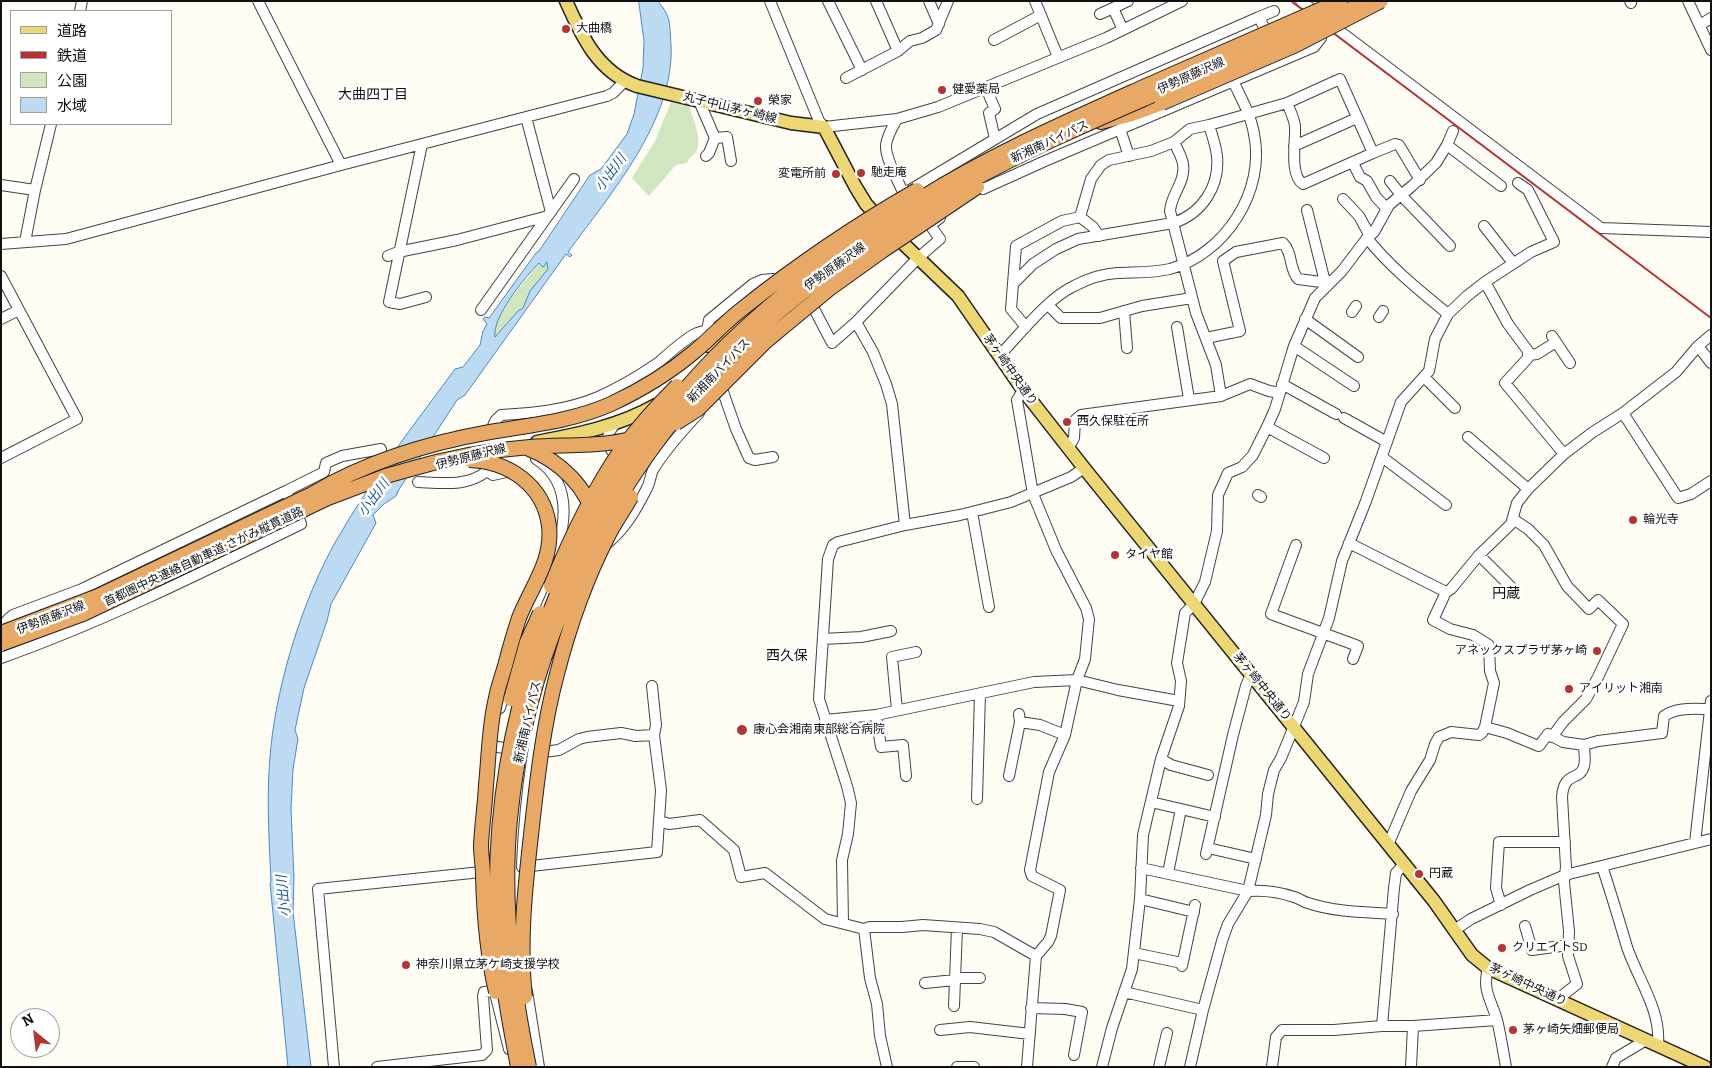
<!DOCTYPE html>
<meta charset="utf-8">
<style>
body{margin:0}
#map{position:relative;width:1712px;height:1068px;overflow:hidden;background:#fefcf3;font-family:Bitter,"Noto Sans JP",serif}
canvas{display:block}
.frame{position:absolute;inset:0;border:2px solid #101010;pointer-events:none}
.legend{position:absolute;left:10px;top:10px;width:162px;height:115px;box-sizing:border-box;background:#fff;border:1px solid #9f9f9f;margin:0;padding:6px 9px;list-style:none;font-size:15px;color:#101010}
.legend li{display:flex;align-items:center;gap:10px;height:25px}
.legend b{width:25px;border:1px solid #9f9f9f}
.north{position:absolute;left:10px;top:1008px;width:50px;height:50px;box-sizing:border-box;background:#fff;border:1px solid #9f9f9f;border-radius:50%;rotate:331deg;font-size:14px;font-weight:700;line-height:20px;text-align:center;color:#101010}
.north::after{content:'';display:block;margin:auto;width:18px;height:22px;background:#b43433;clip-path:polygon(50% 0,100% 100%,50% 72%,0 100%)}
</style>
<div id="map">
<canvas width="1712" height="1068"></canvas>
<div class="frame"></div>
<ul class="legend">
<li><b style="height:6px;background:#edd674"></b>道路</li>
<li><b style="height:6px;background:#b43433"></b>鉄道</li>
<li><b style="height:14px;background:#d1e6bf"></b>公園</li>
<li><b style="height:14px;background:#bcdaf1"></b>水域</li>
</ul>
<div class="north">N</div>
</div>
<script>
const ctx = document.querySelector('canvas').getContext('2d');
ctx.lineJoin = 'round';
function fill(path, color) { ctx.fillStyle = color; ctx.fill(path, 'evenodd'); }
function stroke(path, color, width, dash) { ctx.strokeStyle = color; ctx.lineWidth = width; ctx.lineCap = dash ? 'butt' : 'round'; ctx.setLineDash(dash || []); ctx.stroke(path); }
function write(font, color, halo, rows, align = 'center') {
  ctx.font = font + ' Bitter,"Noto Sans JP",serif'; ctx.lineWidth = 5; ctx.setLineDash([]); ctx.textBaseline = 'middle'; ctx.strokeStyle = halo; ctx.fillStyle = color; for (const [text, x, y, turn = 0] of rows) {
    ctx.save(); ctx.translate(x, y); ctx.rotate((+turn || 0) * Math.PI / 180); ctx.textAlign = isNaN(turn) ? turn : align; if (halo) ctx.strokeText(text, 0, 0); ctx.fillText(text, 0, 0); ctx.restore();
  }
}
const green = new Path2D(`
 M671,102l18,4c4,12 13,34 8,44 -3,6 -8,7 -10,13l-11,2 -27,31 -17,-18 23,-37z
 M540,262h7l1,7 -25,39 -5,3 -23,26 -1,-1 3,-15 11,-19z`);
const water = new Path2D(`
 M639,1h19c14,18 11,21 13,43 4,76 -60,149 -103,208l4,3 -2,2 -4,-3 -101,141 -8,5 -59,91 -2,5 -12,8 -11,11 3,8 -45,81 -4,17 -23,67 -9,42 3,9 -5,30 -2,40 3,70 -1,33 18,155h-23l-18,-184 1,-1c-2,-45 -5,-91 0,-136 7,-66 32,-147 65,-205 34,-60 78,-116 119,-172l8,-2 17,-22 3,-14 4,-7 -4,-5 2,-2 4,1 47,-65 3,-2 51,-76 11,-6 26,-35 7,-20 9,-46 1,-27zM547,262l1,7 -18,22 -7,17 -5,3 -23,26c-3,-20 30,-60 44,-74l4,4z`);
const minor = new Path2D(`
 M258,1l83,164
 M770,1l49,120 5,6 73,-8 41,-12 168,-69 76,-37
 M828,1l34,69
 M876,1l22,50
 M929,1l10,23
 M1035,1l23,56
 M1301,1l17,13
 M1630,1l1,2
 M1688,1l23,49
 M80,11l2,-10
 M1100,14l13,-6
 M1259,17l15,-6
 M1329,23l272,205 110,4
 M1700,25l11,-7
 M1123,30l-10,-22 15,-7
 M994,40l47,-25
 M846,78l52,-27 12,-10 12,-3 14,-8 12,-29
 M986,88l9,21 -6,4 6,26
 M699,101l16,37 -6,15 -3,3
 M1287,103c3,7 7,15 8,23 1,14 -6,49 8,58l70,-31
 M526,117l25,95
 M897,119c-4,7 -10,17 -11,26 -1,12 11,34 16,45l7,1 3,5
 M1120,129l9,27
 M715,138l12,-1 4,24
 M1174,142c3,7 8,15 9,22 3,18 -12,30 -13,47l26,102 20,52 5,31
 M422,144l-33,158 11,2 26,-7
 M1447,145l6,-14
 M1294,146l63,-28
 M1353,163l7,14 7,4 9,16 11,12
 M977,179l6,10 62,-28 269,-114 7,-9
 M1390,181l11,14 49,51
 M1,185l34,5
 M910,190l127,-76 222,-97 21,44
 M1343,199l16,17 11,20
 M1307,210l17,68 5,5
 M1080,217l13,10 6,9
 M1484,226l29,37
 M1367,238c23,29 53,53 81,76
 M25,242l10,-52 16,-66
 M1,244l65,-5 275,-74 266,-69 6,-3 12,-12
 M388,256l10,-4 59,-12 91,-24
 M1,276l76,143 -76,39
 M1485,282l23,42 20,27v7l-23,25 59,71
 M1013,284l20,-20 23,-15 22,-10 95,-16c29,-9 47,-37 44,-67 -1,-10 -5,-21 -8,-31
 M812,305l20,38 24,-21 62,-64 22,-19 -10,-14 10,-7
 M1048,305l13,13h39l42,-12 50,-8
 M481,310l93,-131
 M1124,311l3,37
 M1352,312l4,-6
 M1379,317l4,-6
 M1,319l18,-9
 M1305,319l53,38
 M856,322l17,30 13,32 6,20 13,121
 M1026,327l-15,-18 5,-63 46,-25 18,-4 11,-38 10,-14 8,-5 42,-9 23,-9 16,-13 19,-4 78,-22 53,-24 33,74 22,-9 4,1 21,35
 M1177,327l12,72
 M707,331l2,-11 44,-36 9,-4 11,-1
 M1552,336l18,27
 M1206,338l34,-7 -17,-70 13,-9 47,-9c10,10 6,26 15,36l31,4
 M1294,346l60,40
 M1698,346l13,17
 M1000,355c20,-21 48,-57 74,-69 13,-7 28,-12 43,-13 18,-1 35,0 53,-4 55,-15 96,-78 84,-135 -3,-19 -13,-36 -21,-53
 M1529,355l8,-1 19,-12
 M1424,377l31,31
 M1282,384l54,30
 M722,389l14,40 13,29 6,2 18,-3
 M1023,390l-6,10 16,94 23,56 30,58 3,11 -4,40 -8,21 -12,55 -16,37 -19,98 2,6 28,14 -9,46 -3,6 -12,14
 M1623,413l55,85 13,-4 20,-13
 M1344,418l43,24
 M615,424c-12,14 -8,24 5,36
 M493,426l2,-5 6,-6c34,-2 66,-5 97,-18 21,-9 41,-21 60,-34 9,-8 29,-26 39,-30 7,-3 15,-2 23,-1
 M1267,427l57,31
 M1468,437l60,52
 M1069,447l5,-9 1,-18 6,-5 140,-19 29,-12 19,7 11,2
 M1382,457l64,48
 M485,466l2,5 6,4 18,-4
 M418,482c24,1 50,5 69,-11
 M286,491l38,-19 2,-9 16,-7 39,-7
 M1258,495l3,2
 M972,512l17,95
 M1513,519l15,10 16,16 23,41 22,23 9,-9 25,24 -25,53 -12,22 -23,23 -11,15
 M1349,543l97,49
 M1296,545l-25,69 87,32 -5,13
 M604,546c20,-15 32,-36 43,-58 3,-5 3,-12 6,-18 12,-20 30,-40 46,-57
 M1479,555l33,33
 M5,635c-3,-10 0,-14 8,-20l69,-26 204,-98 2,5
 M823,639l38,-2 30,-6
 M1,658c104,-37 202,-86 300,-134l-1,-3
 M500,708c7,-27 15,-54 25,-80 19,-47 70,-132 11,-169
 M897,710l-5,-53 24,-5
 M876,715l5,32 22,-2 3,31
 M825,720l51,-5 158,-33 43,-2 41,10 61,11
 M1020,722l20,3 25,10
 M1485,727l22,6 29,12 3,1 9,-12 15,8 21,3 14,-4 64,-8 2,-17c13,-9 30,-7 45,-7
 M491,746l26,4
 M536,753l23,-3 20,-11 8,-2 34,-4 15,3 18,-1
 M1161,759l10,6 37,10
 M1009,776l11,-54 -1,-8
 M977,799l3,-105
 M1151,802l64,15
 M660,821l9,3 31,-4 34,30 7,27 24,-4 60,46 39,10 6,-2h32l21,-2 57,4 14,3 42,24 -9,111
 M1695,843l16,-142
 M1388,845l23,-54 19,-31 5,-16 4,-7 12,-5 28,3 3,-2 3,-6 9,-44 -4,-12 -1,-26 -16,-10 -23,-6 -17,-9 13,-28 5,-3 28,-34 32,-31 6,-21 11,-14 36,-35 29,-22 30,-19 53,-41 22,-26 13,-11
 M1208,848l48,11
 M1206,854l27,-119 13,-49 5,-12
 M522,864c3,-67 12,-135 31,-200
 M1602,866c9,27 17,54 25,81 11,33 34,62 31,98
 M522,867l135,-15 4,-62 -7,-55 2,-10 -4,-39
 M1141,868l107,23c14,-1 32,1 46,6 5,1 9,5 14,6 26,9 57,9 85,11
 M1168,873l13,-64
 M1140,899l54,13
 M1501,905l-5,-17 3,-46h66
 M843,923l-1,-63 6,-26 3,-31 -4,-17 -28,-87 9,-140 5,-14 5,-3 67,-17 55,-10 51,-13 60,-25 13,-9
 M1525,926l7,24 36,-5
 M864,929l6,49 7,26 3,32 7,31
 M1456,929l15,-10 59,-29 35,-15 146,-36
 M1134,953l48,10
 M1182,966l13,-61
 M1488,968c-6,23 3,31 9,52 4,16 6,31 9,47
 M955,978h25
 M925,983l30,-3
 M493,985l16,64
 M527,991l12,76
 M1124,992l79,18
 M1558,999l19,-15 -9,-28 1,-25 -5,-49 2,-15 -4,-70c2,-27 18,-15 22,-31 2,-6 0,-14 0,-21
 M954,1006l3,-78
 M1031,1008l34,1 17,3 -8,43
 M1382,1026l12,-138 2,-15 8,-9
 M940,1030l30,-3 60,7
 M334,1067l-16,-178 163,-17
 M377,1067l105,-12 5,-5 -4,-54 1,-4 9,-1
 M957,1067h17
 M1102,1067l10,-39 20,-59 8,-70 3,-64 18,-76 18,-53 2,-25 -4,-18 8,-50 9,-9 11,-22 12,-51 1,-36 10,-22 14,-6 11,-12 14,-28 8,-18 19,-63 21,-48 27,-27 25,-33 7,-6 15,-27 23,-19 24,-23 11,-18 54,41
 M1159,1067l8,-34
 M1190,1067l13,-57 19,-69 6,-17 20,-33 18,-76 2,-21 6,-24 7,-12 23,-56 4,-28 21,-56 13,-57 24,-60 35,-99 28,-31 6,-32 13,-25 19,-18 18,-14 46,-30 23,-10 -26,-52 -10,-7
 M1272,1067l4,-30 6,-7h52l48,-4h31l84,-6
 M1411,1067l2,-41
 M1612,1067l4,-9 30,-18`);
const major = new Path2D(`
 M566,1c16,36 32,71 71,85l154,37 33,4 31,59 11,18 22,25 70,67 65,94 61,78 350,433 38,54 16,13 217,99
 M709,346l59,-46
 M537,442c42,-8 82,-16 119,-37`);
const highway = new Path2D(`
 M1101,122l31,-8 30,-11
 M386,476l21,-6`);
const rail = new Path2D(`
 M1291,1l420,317`);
const highwayBridge = new Path2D(`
 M1162,103l134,-58 85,-44
 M676,423l22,-14 68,-68 63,-52 53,-38 95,-64
 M527,448c33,13 61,39 69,75
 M469,460c39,1 75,25 80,66 4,35 -18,61 -30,92 -5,15 -9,29 -13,44 -3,12 -8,24 -10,36 -7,28 -7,58 -10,87 -1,20 -4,40 -5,60 0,10 2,21 2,31 1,39 4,77 13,116
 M407,470c40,-12 82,-20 123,-23 41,-3 83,1 121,-14
 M551,586c19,-47 41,-94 70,-136 17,-23 36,-44 56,-64
 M1,633l97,-37 214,-102c54,-32 116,-51 178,-62 41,-7 83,-11 121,-28 30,-14 58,-31 83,-52 17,-14 31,-30 48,-43 55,-44 114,-84 175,-119
 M1,644l82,-30 245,-116 58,-22
 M511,699l16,-57 13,-29
 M525,997c-6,-54 0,-109 6,-162 6,-54 12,-109 26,-161 12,-47 29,-95 51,-138 7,-14 16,-26 23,-39
 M518,1067c-8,-42 -16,-84 -19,-126 -15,-198 54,-399 183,-548 66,-78 151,-141 238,-194 72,-45 150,-79 228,-114 64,-28 128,-56 192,-84
 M529,1067c-17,-81 -27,-165 -19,-248 14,-149 76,-291 170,-407 76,-94 184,-171 289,-230 59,-33 122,-60 184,-87 72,-31 144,-62 216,-94`);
const markers = [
 [566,29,5,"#b43433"],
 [942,90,5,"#b43433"],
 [758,101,5,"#b43433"],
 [861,173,5,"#b43433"],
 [836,174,5,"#b43433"],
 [1067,422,5,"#b43433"],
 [1633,520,5,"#b43433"],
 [1115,555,5,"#b43433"],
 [1597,651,5,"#b43433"],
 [1569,689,5,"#b43433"],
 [742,730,6,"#b43433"],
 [1419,874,5,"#b43433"],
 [1502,948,5,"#b43433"],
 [406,965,5,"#b43433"],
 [1513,1030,5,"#b43433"]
];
const poiNames = [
 ["大曲橋",576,29],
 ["健愛薬局",952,90],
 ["榮家",768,101],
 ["馳走庵",871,173],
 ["変電所前",826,174,"right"],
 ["西久保駐在所",1077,422],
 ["輪光寺",1643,520],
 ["タイヤ館",1125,555],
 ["アネックスプラザ茅ヶ崎",1587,651,"right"],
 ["アイリット湘南",1579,689],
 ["康心会湘南東部総合病院",753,730],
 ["円蔵",1429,874],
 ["クリエイトSD",1512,948],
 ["神奈川県立茅ケ崎支援学校",416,965],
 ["茅ヶ崎矢畑郵便局",1523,1030]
];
const streetNames = [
 ["伊勢原藤沢線",1191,76,-24],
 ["丸子中山茅ヶ崎線",730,108,14],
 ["新湘南バイパス",1050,142,-25],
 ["伊勢原藤沢線",835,267,-36],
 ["茅ヶ崎中央通り",1010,370,55],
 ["新湘南バイパス",719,371,-46],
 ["伊勢原藤沢線",471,457,-14],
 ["首都圏中央連絡自動車道;さがみ縦貫道路",204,557,-25],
 ["伊勢原藤沢線",51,618,-21],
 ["茅ヶ崎中央通り",1262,687,51],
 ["新湘南バイパス",528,722,-77],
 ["茅ヶ崎中央通り",1528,985,25]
];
const neighbourhoodNames = [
 ["大曲四丁目",373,95],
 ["円蔵",1506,594],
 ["西久保",787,656]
];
const waterNames = [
 ["小出川",611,173,-53],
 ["小出川",374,498,-53],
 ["小出川",284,896,-95]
];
fill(green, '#d1e6bf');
fill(water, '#bcdaf1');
stroke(water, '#498bc2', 1);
stroke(minor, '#434343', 12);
stroke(major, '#212121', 15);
stroke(highway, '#212121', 16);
stroke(minor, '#fff', 10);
stroke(major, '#edd674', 12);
stroke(highway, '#e8a967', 14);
stroke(rail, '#b43433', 2);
stroke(highwayBridge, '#212121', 16, []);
stroke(highwayBridge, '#e8a967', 14);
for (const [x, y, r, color] of markers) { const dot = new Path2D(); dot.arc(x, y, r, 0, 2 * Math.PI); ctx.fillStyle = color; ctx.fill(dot); stroke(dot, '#fff', 2); }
write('12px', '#101010', '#fff', poiNames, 'left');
write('12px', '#101010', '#fff', streetNames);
write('14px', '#101010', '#fff', neighbourhoodNames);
write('italic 14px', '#235e97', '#fff', waterNames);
</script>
